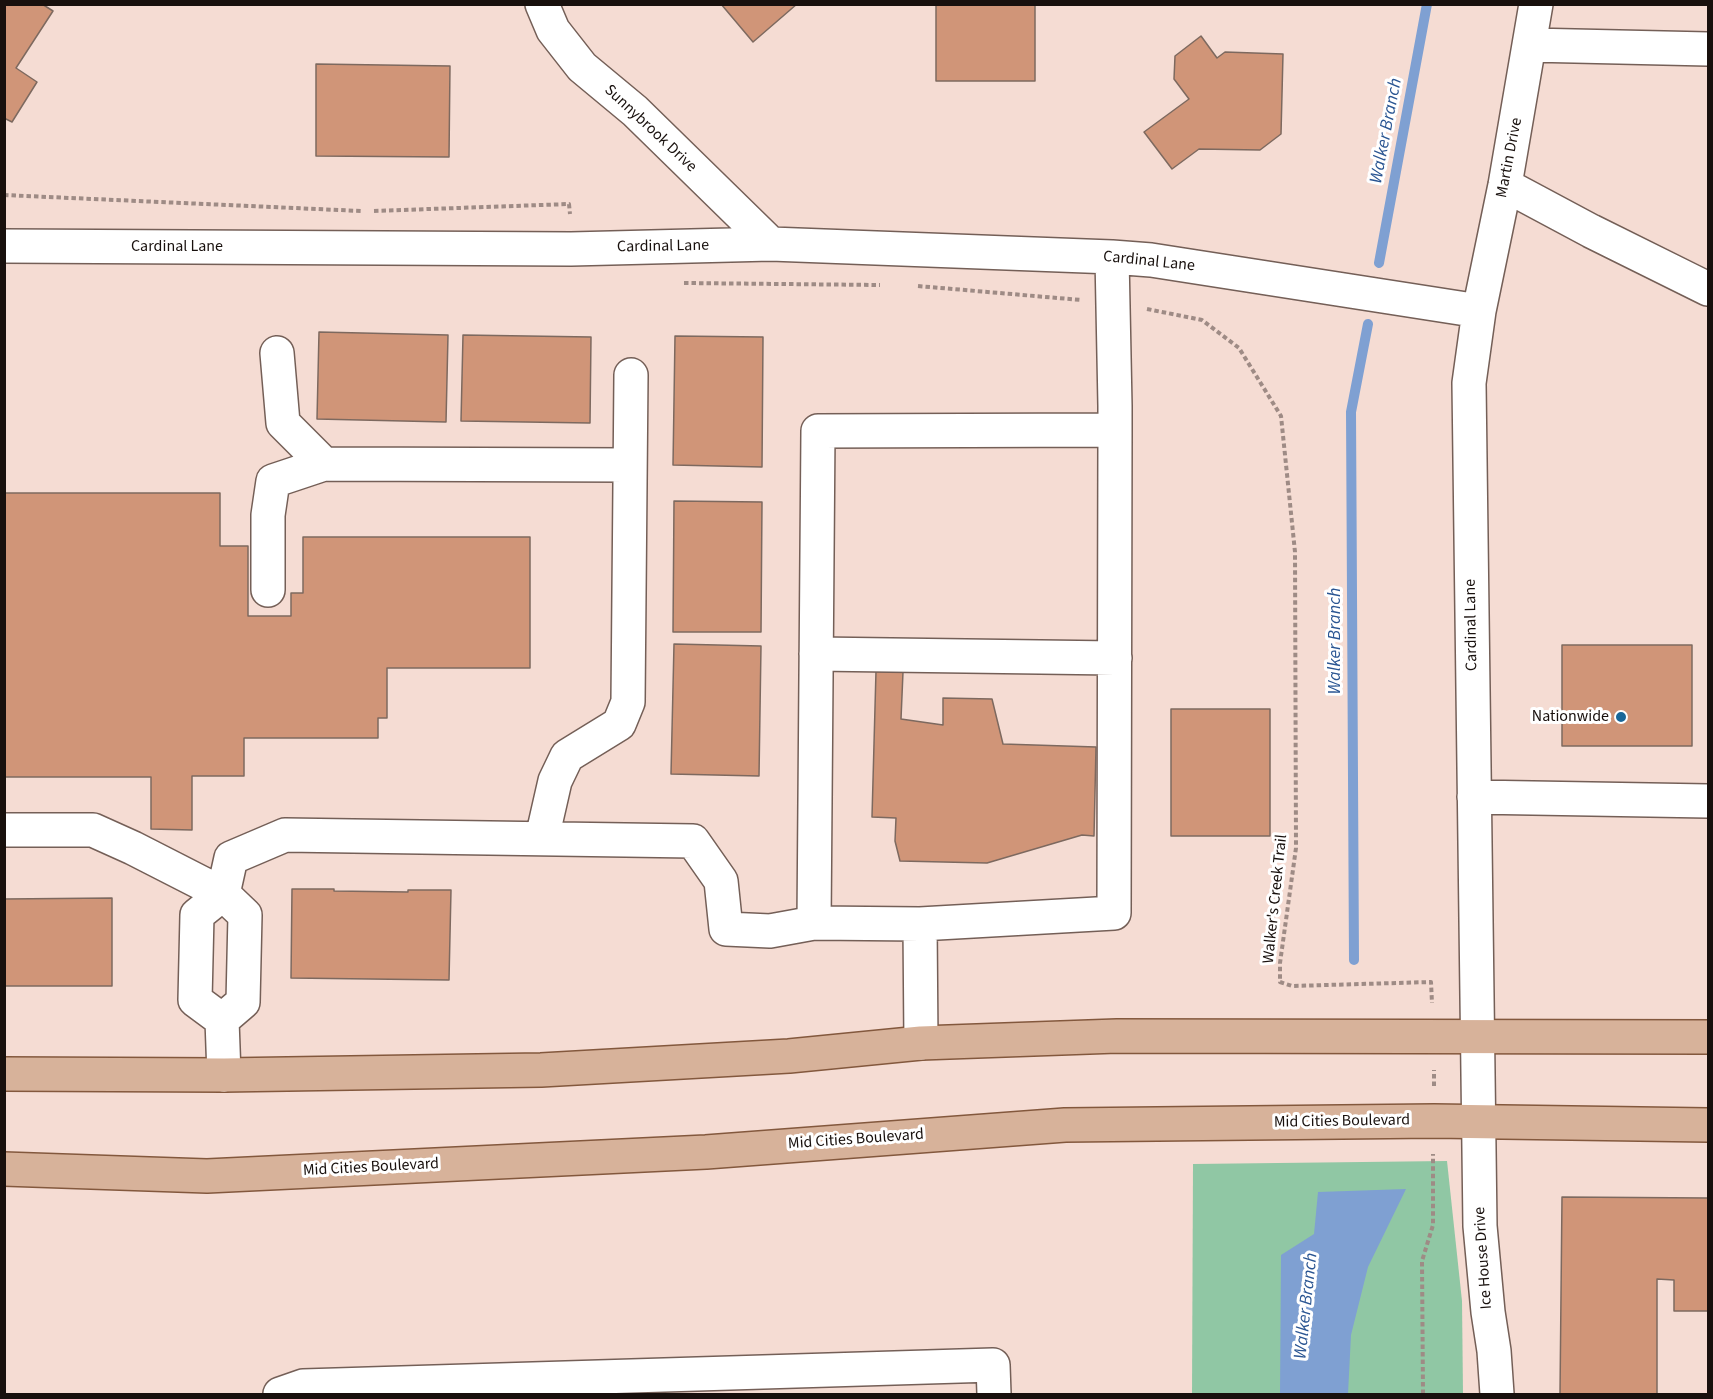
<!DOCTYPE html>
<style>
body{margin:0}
#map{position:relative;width:1713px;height:1399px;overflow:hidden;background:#f5dcd3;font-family:"Source Sans 3",sans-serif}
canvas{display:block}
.frame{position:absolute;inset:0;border:6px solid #18100d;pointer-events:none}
</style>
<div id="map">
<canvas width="1713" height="1399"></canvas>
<div class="frame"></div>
</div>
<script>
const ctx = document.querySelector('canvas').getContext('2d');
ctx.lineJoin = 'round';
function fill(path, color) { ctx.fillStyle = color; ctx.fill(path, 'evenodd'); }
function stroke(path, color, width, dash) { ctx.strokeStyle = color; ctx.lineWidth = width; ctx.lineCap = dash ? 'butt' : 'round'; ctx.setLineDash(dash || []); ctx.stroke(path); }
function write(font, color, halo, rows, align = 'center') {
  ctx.font = font + ' "Source Sans 3",sans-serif'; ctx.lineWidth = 6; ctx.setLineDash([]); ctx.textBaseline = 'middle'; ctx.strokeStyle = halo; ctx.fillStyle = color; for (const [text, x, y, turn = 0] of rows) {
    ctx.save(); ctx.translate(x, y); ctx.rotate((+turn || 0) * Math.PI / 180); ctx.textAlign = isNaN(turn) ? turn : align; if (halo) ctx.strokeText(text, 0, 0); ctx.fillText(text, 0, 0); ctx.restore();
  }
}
const green = new Path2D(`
 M1447,1161l15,140 1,93h-271l1,-230z`);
const water = new Path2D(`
 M1406,1189l-38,78 -17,68 -3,59h-68l1,-139 33,-21 4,-42z`);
const stream = new Path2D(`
 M1379,263l48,-259
 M1354,960l-3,-548 17,-88`);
const building = new Path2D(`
 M4,4h38l11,7 -37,57 21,14 -25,40 -8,-4z
 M721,4h76l-44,38z
 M936,4h99v77h-99z
 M1201,36l16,22 8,-6 58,2 -2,80 -21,16 -61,-1 -27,20 -28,-37 45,-33 -15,-20 1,-23z
 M316,64l134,2 -1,91 -133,-1z
 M319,332l129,3 -2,87 -129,-3z
 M463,335l128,2 -1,86 -129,-2z
 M675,336l88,1 -1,130 -89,-2z
 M4,493h216v53h28v70h43v-23h12v-56h227v131h-143v50h-9v20h-134v38h-52v54l-41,-1v-52h-147z
 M674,501l88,1 -1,130h-88z
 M674,644l87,2 -2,130 -88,-2z
 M1562,645h130v101h-130z
 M876,671l27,1 -2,47 42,6v-27l49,1 11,45 93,3 -2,89 -12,-1 -95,28 -87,-2 -5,-20 1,-23 -24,-1z
 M1171,709h99v127h-99z
 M292,889h42v2l74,1v-2h43l-2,90 -158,-2z
 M112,898v88h-108v-87z
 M1562,1197l146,1v113h-34v-31l-17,-1v115h-97z`);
const path = new Path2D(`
 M4,195l357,16
 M374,211l195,-7 1,10
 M684,283l196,2
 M918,286l163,14
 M1147,309l55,11 37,28 42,68 14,136 1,296 -16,115v19l12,4 139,-4 1,21
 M1434,1086v-16
 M1423,1394l-1,-133 11,-36v-71`);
const minor = new Path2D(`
 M542,4l11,26 29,37 53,44 136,133
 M1530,45l178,4
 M1505,185l86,46 117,58
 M4,246l567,3 200,-5 341,13 39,3 328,51
 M1112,257l3,149v24l-1,483 -194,11 -106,-1 4,-492 297,-1
 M277,353l6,70 41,41
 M268,590v-75l5,-34 51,-17 306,1
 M816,654l299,4
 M1474,797l234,4
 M4,830h89l40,18 90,46 8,-36 54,-23 408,6 28,40 5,48 44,2 44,-8
 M542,838l13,-57 12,-25 52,-32 9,-22 3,-327
 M920,924l1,119
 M222,1020l21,-18 2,-87 -22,-21 -26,21 -2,85 27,20 2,55
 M280,1394l23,-8 690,-21 1,29
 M1497,1394l-3,-43 -6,-39 -8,-86 -11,-843 10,-72 26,-126 31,-181`);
const major = new Path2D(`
 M4,1074l220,1 317,-5 248,-14 132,-13 196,-7 591,1
 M4,1169l203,7 499,-24 359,-27 369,-4 274,4`);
const markers = [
 [1621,717,6,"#196799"]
];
const streetNames = [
 ["Sunnybrook Drive",650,129,43],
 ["Martin Drive",1510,158,-79],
 ["Cardinal Lane",177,247],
 ["Cardinal Lane",663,247,-1],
 ["Cardinal Lane",1149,262,6],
 ["Cardinal Lane",1472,625,-91],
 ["Walker's Creek Trail",1276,899,-84],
 ["Mid Cities Boulevard",1342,1122,-1],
 ["Mid Cities Boulevard",856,1140,-4],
 ["Mid Cities Boulevard",371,1168,-3],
 ["Ice House Drive",1484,1258,-94]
];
const poiNames = [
 ["Nationwide",1609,717]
];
const waterNames = [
 ["Walker Branch",1387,131,-79],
 ["Walker Branch",1336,641,-90],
 ["Walker Branch",1307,1306,-84]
];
fill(green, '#90c7a4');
fill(water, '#7fa0d2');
stroke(stream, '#7fa0d2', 10);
fill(building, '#d09578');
stroke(building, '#7d695f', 1.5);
stroke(minor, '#745f57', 36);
stroke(major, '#83583d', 36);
stroke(path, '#9e8b85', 4, [4.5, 3]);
stroke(minor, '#fff', 33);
stroke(major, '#d7b29a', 33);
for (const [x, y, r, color] of markers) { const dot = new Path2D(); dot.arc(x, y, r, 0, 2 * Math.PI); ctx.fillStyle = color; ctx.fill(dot); stroke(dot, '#fff', 2); }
write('16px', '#18100d', '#fff', streetNames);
write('16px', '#18100d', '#fff', poiNames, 'right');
write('italic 18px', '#2a5592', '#fff', waterNames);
</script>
